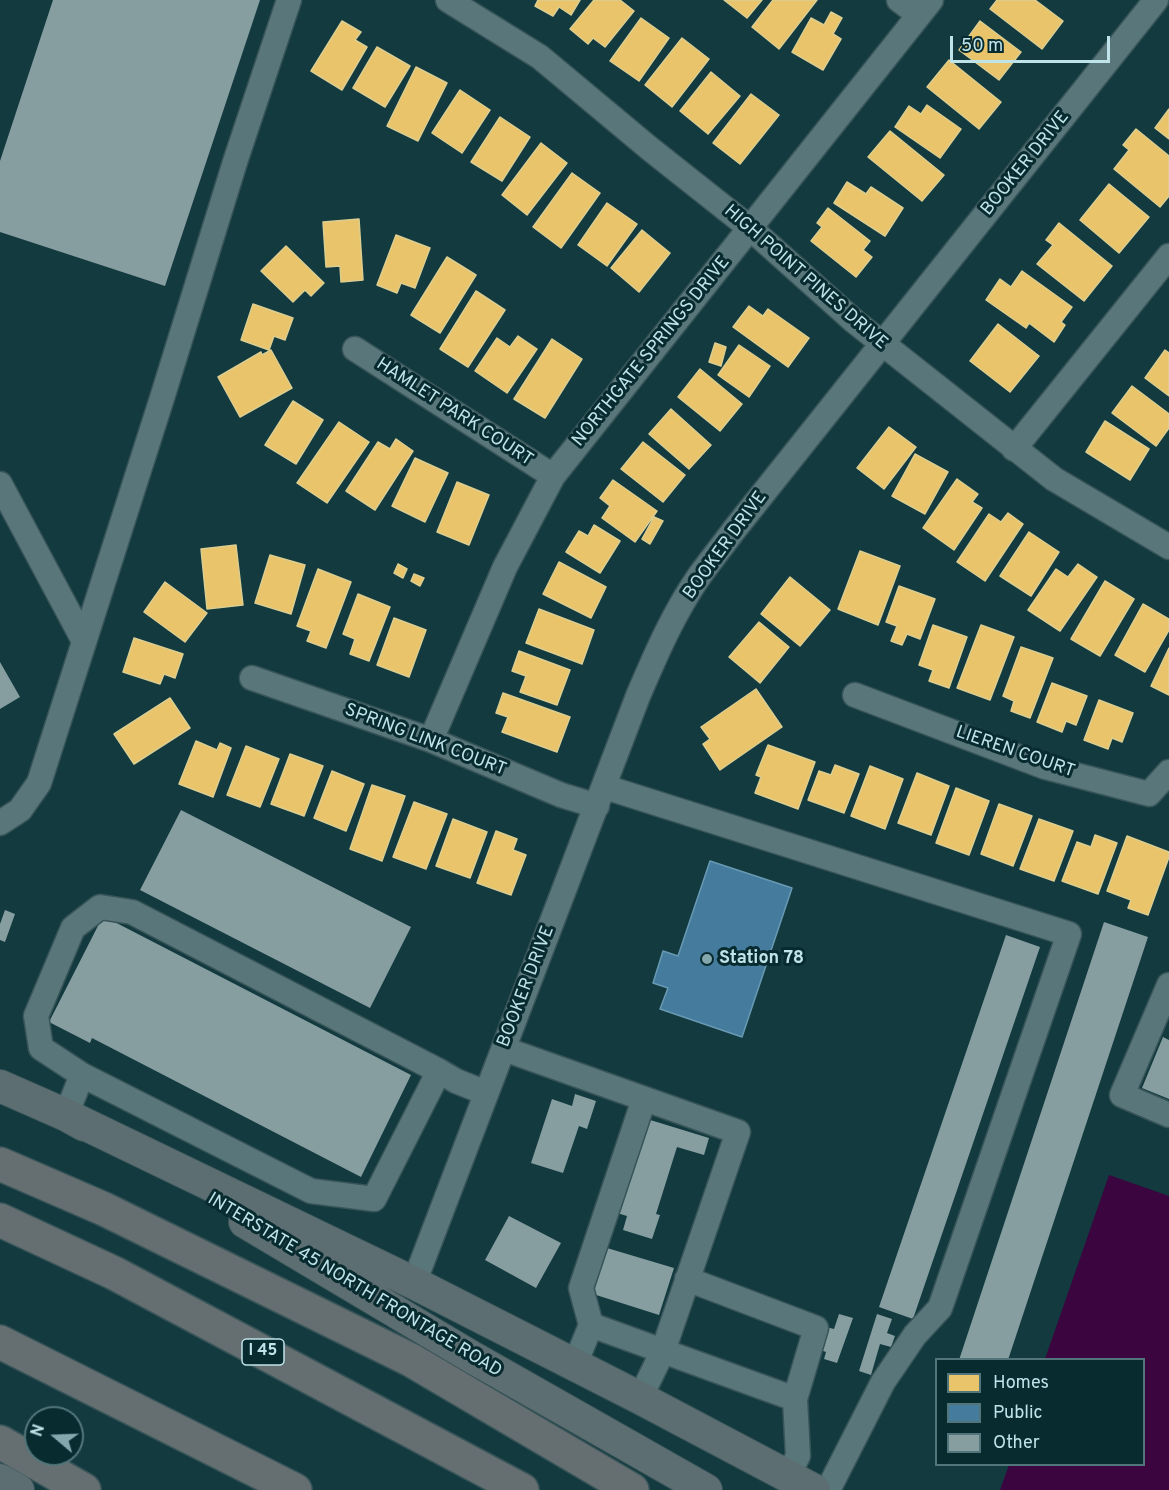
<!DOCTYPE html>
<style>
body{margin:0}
#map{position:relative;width:1169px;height:1490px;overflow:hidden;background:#123a3f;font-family:Overpass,sans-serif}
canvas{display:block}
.legend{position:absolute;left:935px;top:1358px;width:210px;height:108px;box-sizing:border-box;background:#082b30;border:2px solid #51757a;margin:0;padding:8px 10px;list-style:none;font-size:18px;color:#bee4ea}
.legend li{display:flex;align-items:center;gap:12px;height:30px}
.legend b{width:30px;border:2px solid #51757a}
.north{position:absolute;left:24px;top:1406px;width:60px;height:60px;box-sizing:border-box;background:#082b30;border:2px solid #51757a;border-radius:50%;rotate:289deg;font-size:16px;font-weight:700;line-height:24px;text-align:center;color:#bee4ea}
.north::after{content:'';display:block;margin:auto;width:21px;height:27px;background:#82a8ae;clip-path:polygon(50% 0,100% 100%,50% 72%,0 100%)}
.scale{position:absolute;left:950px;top:36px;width:160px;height:27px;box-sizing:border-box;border:3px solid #bee4ea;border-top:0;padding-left:8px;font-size:18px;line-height:21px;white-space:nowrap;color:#bee4ea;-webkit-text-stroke:4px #082b30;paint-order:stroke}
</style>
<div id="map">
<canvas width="1169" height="1490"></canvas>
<ul class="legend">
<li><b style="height:16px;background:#e9c46a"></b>Homes</li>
<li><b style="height:16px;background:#457b9d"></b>Public</li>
<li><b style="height:16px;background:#879ea1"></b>Other</li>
</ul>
<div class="north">N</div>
<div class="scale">50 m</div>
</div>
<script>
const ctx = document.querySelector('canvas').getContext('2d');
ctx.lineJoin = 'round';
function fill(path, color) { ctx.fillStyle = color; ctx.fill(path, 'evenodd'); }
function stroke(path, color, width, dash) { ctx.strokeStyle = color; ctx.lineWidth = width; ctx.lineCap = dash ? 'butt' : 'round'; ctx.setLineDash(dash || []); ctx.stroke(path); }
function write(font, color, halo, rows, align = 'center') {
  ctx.font = font + ' Overpass,sans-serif'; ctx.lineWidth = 6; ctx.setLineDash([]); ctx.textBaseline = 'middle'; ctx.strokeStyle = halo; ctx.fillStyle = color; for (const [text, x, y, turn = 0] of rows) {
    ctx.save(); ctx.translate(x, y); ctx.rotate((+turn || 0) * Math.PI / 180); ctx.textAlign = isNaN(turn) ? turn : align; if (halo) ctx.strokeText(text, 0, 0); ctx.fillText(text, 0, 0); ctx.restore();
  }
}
const water = new Path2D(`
 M1109,1175l60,21v294h-169l9,-25 135,-1v-104l-99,-1z`);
const homes = new Path2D(`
 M538,0h42l-9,15 -12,-8 -6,9 -18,-10z
 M594,0h26l14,11 -29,36 -12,-9 -5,6 -18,-15z
 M724,0h38l-15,18z
 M773,0h44l-38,49 -27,-22z
 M997,0h38l28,21 -21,28 -52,-40z
 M831,12l11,6 -9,16 8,5 -18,31 -31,-18 19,-34 13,7z
 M641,18l28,20 -30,43 -29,-20z
 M342,21l19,11 -6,8 12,7 -25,43 -31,-19z
 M980,21l41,31 -22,28 -40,-30z
 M682,38l27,21 -37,48 -27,-22z
 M377,47l33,19 -25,41 -32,-19z
 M949,60l52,42 -22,27 -52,-42z
 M416,67l31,16 -29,58 -31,-15z
 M711,72l29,24 -32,38 -28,-23z
 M460,90l30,20 -28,43 -30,-20z
 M751,94l28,21 -39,49 -27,-21z
 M927,105l34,24 -21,29 -45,-31 14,-21 12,8z
 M1169,109v30l-14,-11z
 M500,117l30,20 -28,44 -31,-19z
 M1136,129l33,27v40l-9,11 -46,-38 15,-19 -6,-5z
 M890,131l54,44 -22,26 -54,-44z
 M541,143l26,20 -40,52 -25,-20z
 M572,173l28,20 -39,55 -28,-21z
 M847,182l19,12 5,-7 32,21 -18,28 -51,-33z
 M1109,184l40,33 -30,36 -39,-33z
 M607,203l30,21 -30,42 -29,-21z
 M828,208l42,33 -7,9 9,7 -16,20 -45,-36 11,-14 -5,-4z
 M359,219l4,61 -22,2 -1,-16 -14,1 -3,-45z
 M1059,223l53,43 -28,35 -47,-37 16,-19 -7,-5z
 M642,230l28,23 -31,39 -28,-24z
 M396,235l34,13 -15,40 -14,-5 -4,10 -20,-8z
 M286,246l38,37 -13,13 -6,-6 -12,12 -32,-31z
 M447,257l29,18 -36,58 -29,-18z
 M1022,271l50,36 -11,15 4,3 -11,17 -25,-19 -3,5 -40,-28 14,-21 11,8z
 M476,291l29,19 -37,57 -28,-18z
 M253,304l40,14 -8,22 -11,-4 -5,14 -28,-10z
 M749,306l14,10 5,-7 41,29 -21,29 -55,-40z
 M998,324l41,32 -29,36 -40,-31z
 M518,336l19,13 -30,44 -32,-22 22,-33 13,9z
 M552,339l30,20 -37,59 -31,-19z
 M715,343l11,4 -5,19 -12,-4z
 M739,345l31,21 -21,31 -31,-22z
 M271,350l21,38 -52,29 -22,-40 43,-25 1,3z
 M1165,350l4,3v43l-24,-18z
 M700,369l42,35 -22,27 -42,-34z
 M1132,386l37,28v14l-13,18 -44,-33z
 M293,401l30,19 -27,44 -31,-19z
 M671,409l40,36 -22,24 -40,-35z
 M1105,421l44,28 -19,31 -44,-28z
 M339,422l30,20 -42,61 -30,-20z
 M889,427l27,20 -32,42 -27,-21z
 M396,439l17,12 -38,59 -29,-19 32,-49 12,7z
 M643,442l42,33 -22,27 -42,-33z
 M915,454l33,18 -23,42 -33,-18z
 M415,458l33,15 -23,49 -33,-16z
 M957,479l21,15 -6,8 10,6 -28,42 -31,-22z
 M613,480l44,31 -22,31 -33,-24 8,-12 -10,-8z
 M457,482l32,13 -20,50 -32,-13z
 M1008,513l15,11 -38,57 -28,-19 32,-48 12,8z
 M654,517l9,4 -13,23 -8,-5z
 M594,525l26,16 -20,32 -34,-21 13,-21 9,5z
 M1029,532l30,20 -28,44 -31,-20z
 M236,545l7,60 -36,4 -6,-60z
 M860,551l40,15 -22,59 -40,-16z
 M270,555l35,10 -14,49 -36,-11z
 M559,562l47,25 -15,31 -48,-24z
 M398,564l9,5 -4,9 -9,-5z
 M1078,564l19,13 -37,54 -32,-21 28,-41 12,8z
 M318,569l33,13 -25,66 -19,-7 4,-10 -14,-5z
 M414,574l10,4 -4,8 -9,-5z
 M790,577l40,33 -30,36 -39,-32z
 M1105,581l29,18 -34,57 -29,-17z
 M165,582l42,31 -22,29 -41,-30z
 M899,586l36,13 -15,40 -13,-5 -5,11 -11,-4 6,-15 -11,-4z
 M358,594l32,13 -21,54 -19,-7 5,-15 -12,-5z
 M1143,604l26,15v11l-24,42 -30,-17z
 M539,609l55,21 -12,34 -56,-21z
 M394,618l32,12 -17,47 -32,-12z
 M759,622l30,25 -29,36 -31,-26z
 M933,625l34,12 -18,51 -20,-7 4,-11 -14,-5z
 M981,625l33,12 -24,63 -33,-12z
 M134,638l49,16 -8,24 -11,-4 -4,10 -37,-12z
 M1021,647l32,11 -23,60 -19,-7 3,-10 -11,-5z
 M1169,648v47l-18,-9z
 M519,651l51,19 -13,35 -37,-13 6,-16 -14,-5z
 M1052,683l35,13 -11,29 -10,-4 -4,11 -25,-10z
 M756,689l26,38 -62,43 -17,-26 7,-5 -9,-12z
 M503,693l67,24 -13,35 -55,-20 6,-15 -12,-4z
 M170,698l20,30 -56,36 -20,-30z
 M1099,700l34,13 -11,29 -10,-4 -4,11 -24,-9z
 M196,741l21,9 3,-7 11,5 -18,49 -34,-13z
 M768,745l47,17 -17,47 -43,-16 6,-16 -5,-2z
 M246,746l33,13 -19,48 -33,-12z
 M290,754l33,12 -19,50 -33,-12z
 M835,765l24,9 -15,39 -36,-13 11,-29 12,4z
 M870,766l33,13 -18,50 -34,-13z
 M332,771l32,13 -18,47 -32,-13z
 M917,773l32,13 -18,49 -33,-12z
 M372,785l33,11 -23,65 -32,-12z
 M956,788l33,13 -20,54 -33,-12z
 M414,802l33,12 -21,55 -33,-12z
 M999,804l33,12 -19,50 -32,-12z
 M453,819l34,13 -17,46 -34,-12z
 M1039,819l34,12 -19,50 -34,-12z
 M496,831l21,8 -4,11 13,5 -15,40 -34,-12z
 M1095,835l22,8 -19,51 -36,-13 15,-39 14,5z
 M1127,836l42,16v5l-21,58 -20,-7 3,-8 -24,-9z`);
const public = new Path2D(`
 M710,861l82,27 -50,149 -82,-28 8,-21 -15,-5 10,-32 15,5z`);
const building = new Path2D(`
 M53,0h207l-95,286 -165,-54v-71z
 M0,662l20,35 -20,12z
 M181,810l230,117 -41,81 -230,-118z
 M5,910l10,4 -10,28 -5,-2v-16z
 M103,916l308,159 -50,102 -269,-139 -2,5 -41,-21z
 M1104,922l44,15 -140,423h-49z
 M1006,935l34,12 -127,372 -34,-12z
 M1163,1037l6,3v59l-27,-11z
 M575,1094l21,7 -9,28 -8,-3 -16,47 -32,-10 21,-64 20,7z
 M647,1119l62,19 -5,17 -27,-8 -21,67 4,1 -8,24 -29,-9 4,-14 -10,-3z
 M509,1216l52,27 -25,45 -51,-28z
 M607,1248l67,20 -15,47 -66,-21z
 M839,1314l14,4 -16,45 -13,-4 2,-7 -8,-3 8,-22 8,2z
 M877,1314l15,5 -5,14 8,3 -4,11 -11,-3 -9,31 -12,-4z`);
const minor = new Path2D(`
 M448,0l92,57 109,91 101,80 104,93 200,158 115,68
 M899,0l20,15
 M355,349l198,127
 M1014,449l155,-193
 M0,484l84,157
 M252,678l179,62 130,55 36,11
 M855,695l190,72 104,27 20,-22
 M431,740l74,-173 48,-91 378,-476
 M605,787l464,147 -129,374 -25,27 -32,47 -55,108
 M0,823l20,-13 19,-27 124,-388 72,-233 54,-162
 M1169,985l-47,110 47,20
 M504,1049l234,83 -75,219 -23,47
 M439,1071l17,10 30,12
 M66,1115l16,-40 -41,-27 -5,-32 37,-88 27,-21 32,5 307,159 -65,128 -63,-8 -229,-116
 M414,1283l224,-587c18,-42 36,-84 62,-121 11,-15 23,-30 34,-45l422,-530
 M591,1325l204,74 21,-71 -129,-49
 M575,1364l16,-39 -10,-37 63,-189
 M788,1475l10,-19 -3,-57`);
const major = new Path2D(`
 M0,1086l66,29 18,10
 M66,1115l348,168 226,115 174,92
 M245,1222l225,134 236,134
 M0,1480l18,10`);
const highway = new Path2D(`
 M0,1164l104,45 307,151 221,130
 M0,1220l114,53 408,217
 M0,1342l295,148
 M0,1442l84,48`);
const markers = [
 [707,959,6,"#82a8ae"]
];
const shields = [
 [263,1352,42]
];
const shieldNames = [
 ["I 45",263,1352]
];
const streetNames = [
 ["BOOKER DRIVE",1026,164,-51],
 ["HIGH POINT PINES DRIVE",805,278,41],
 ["NORTHGATE SPRINGS DRIVE",652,352,-51],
 ["HAMLET PARK COURT",454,413,33],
 ["BOOKER DRIVE",726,546,-54],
 ["SPRING LINK COURT",425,741,21],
 ["LIEREN COURT",1015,753,19],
 ["BOOKER DRIVE",527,987,-69],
 ["INTERSTATE 45 NORTH FRONTAGE ROAD",354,1286,31]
];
const poiNames = [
 ["Station 78",719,959]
];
fill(water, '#3b053f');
fill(homes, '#e9c46a');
stroke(homes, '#dcce90', 1.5);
fill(public, '#457b9d');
stroke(public, '#699ab4', 1.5);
fill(building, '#879ea1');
stroke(minor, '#375458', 27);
stroke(major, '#375458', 34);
stroke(highway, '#375458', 36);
stroke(minor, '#59767a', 24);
stroke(major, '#5c6e71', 32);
stroke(highway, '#656e70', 33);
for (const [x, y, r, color] of markers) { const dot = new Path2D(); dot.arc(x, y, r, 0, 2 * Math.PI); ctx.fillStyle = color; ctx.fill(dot); stroke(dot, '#082b30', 2); }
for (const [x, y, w] of shields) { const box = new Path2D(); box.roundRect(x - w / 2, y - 13, w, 26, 4.5); ctx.fillStyle = '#082b30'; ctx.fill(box); stroke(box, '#bee4ea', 1.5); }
write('bold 16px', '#bee4ea', null, shieldNames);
write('18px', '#bee4ea', '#082b30', streetNames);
write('bold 18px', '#bee4ea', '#082b30', poiNames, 'left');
</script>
